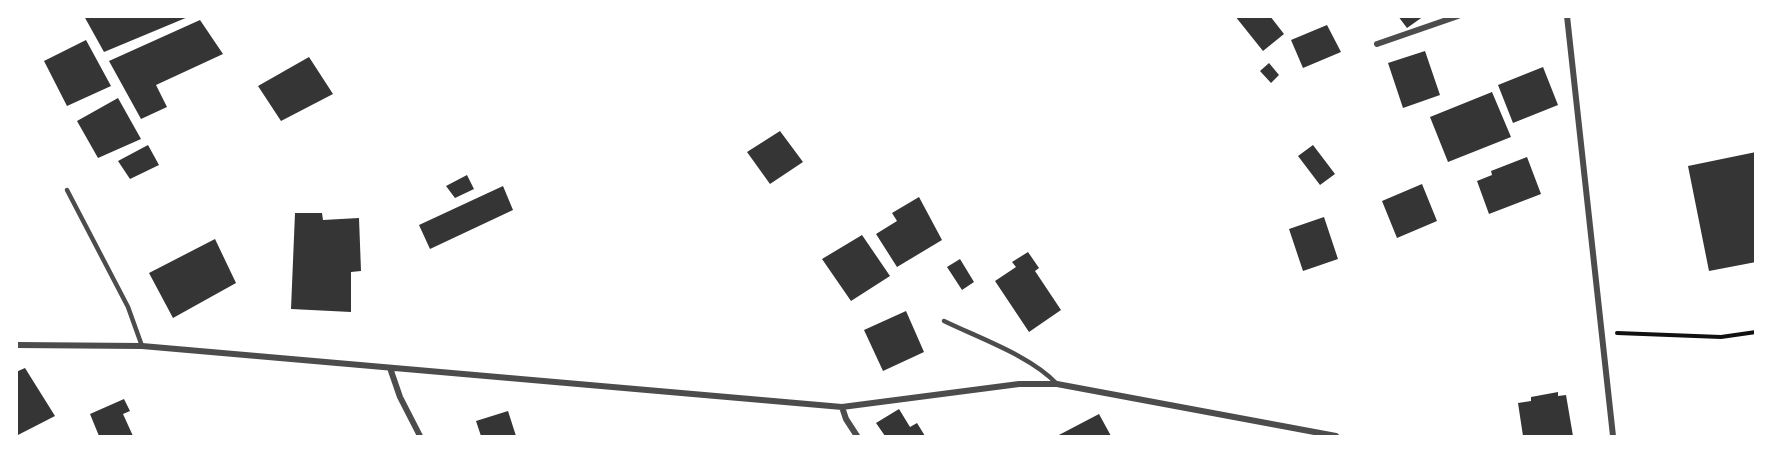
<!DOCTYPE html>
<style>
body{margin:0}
#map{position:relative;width:1772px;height:453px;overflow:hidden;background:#fff;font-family:Arial,sans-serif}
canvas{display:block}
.frame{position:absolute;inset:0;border:18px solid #fff;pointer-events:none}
</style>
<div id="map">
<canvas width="1772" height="453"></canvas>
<div class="frame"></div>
</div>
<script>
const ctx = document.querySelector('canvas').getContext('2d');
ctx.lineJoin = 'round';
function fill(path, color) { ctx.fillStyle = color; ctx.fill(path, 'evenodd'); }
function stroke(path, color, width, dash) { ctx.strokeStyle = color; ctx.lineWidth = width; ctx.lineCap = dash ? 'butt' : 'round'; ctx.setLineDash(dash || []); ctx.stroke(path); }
const building = new Path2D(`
 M84,16h104v1l-84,35z
 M1235,16h35l14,18 -21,17z
 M1398,16h26l-17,12z
 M200,20l23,34 -67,31 11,22 -26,12 -32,-58z
 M1327,25l14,27 -38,16 -12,-28z
 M86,40l25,46 -44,20 -23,-45z
 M1425,51l15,44 -37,13 -15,-45z
 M309,57l24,37 -52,27 -23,-35z
 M1269,63l10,12 -8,8 -11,-12z
 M1543,67l15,38 -45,18 -15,-38z
 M1492,92l19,45 -63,25 -18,-45z
 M118,98l23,41 -43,19 -21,-37z
 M780,131l23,31 -33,22 -23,-32z
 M148,145l11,20 -29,14 -12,-18z
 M1313,145l22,29 -15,11 -22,-29z
 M1756,152v110l-47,9 -21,-105z
 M1527,157l14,37 -52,20 -12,-33 15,-6 -1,-4z
 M467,175l7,14 -19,9 -9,-12z
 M1422,184l15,37 -40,17 -15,-37z
 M503,186l10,24 -83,39 -11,-24z
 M919,197l23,43 -45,27 -21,-33 21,-13 -5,-8z
 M295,213h27l1,7 36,-2 2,53 -10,1v40l-60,-3z
 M1324,217l14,42 -35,12 -14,-42z
 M862,235l28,41 -39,25 -29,-42z
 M215,239l21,44 -63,35 -24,-45z
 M1028,252l11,16 -4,3 26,39 -32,22 -34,-51 21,-14 -4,-5z
 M960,259l14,23 -12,8 -15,-23z
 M906,311l18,41 -41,19 -19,-41z
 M25,368l30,48 -39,20v-64z
 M1558,392v4l8,-1 7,41h-50l-5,-33 13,-2v-4z
 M124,399l6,12 -7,3 10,22h-34l-9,-22z
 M899,409l11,18 7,-4 8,13h-40l-9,-13z
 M508,411l8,25h-35l-5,-15z
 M1099,414l12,22h-54z`);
const path = new Path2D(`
 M1617,333l104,4 35,-5`);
const service = new Path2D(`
 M67,190l61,117 14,39
 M944,321c35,17 87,35 113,63`);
const minor = new Path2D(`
 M1567,16l46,420
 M1377,44l81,-28
 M16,345l126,1 700,61 177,-23h38l279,52
 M390,368l10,29 20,39
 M842,407l4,12 11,17`);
fill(building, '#353535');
stroke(path, '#111', 4);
stroke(service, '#4c4c4c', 4.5);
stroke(minor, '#4c4c4c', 6);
</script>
